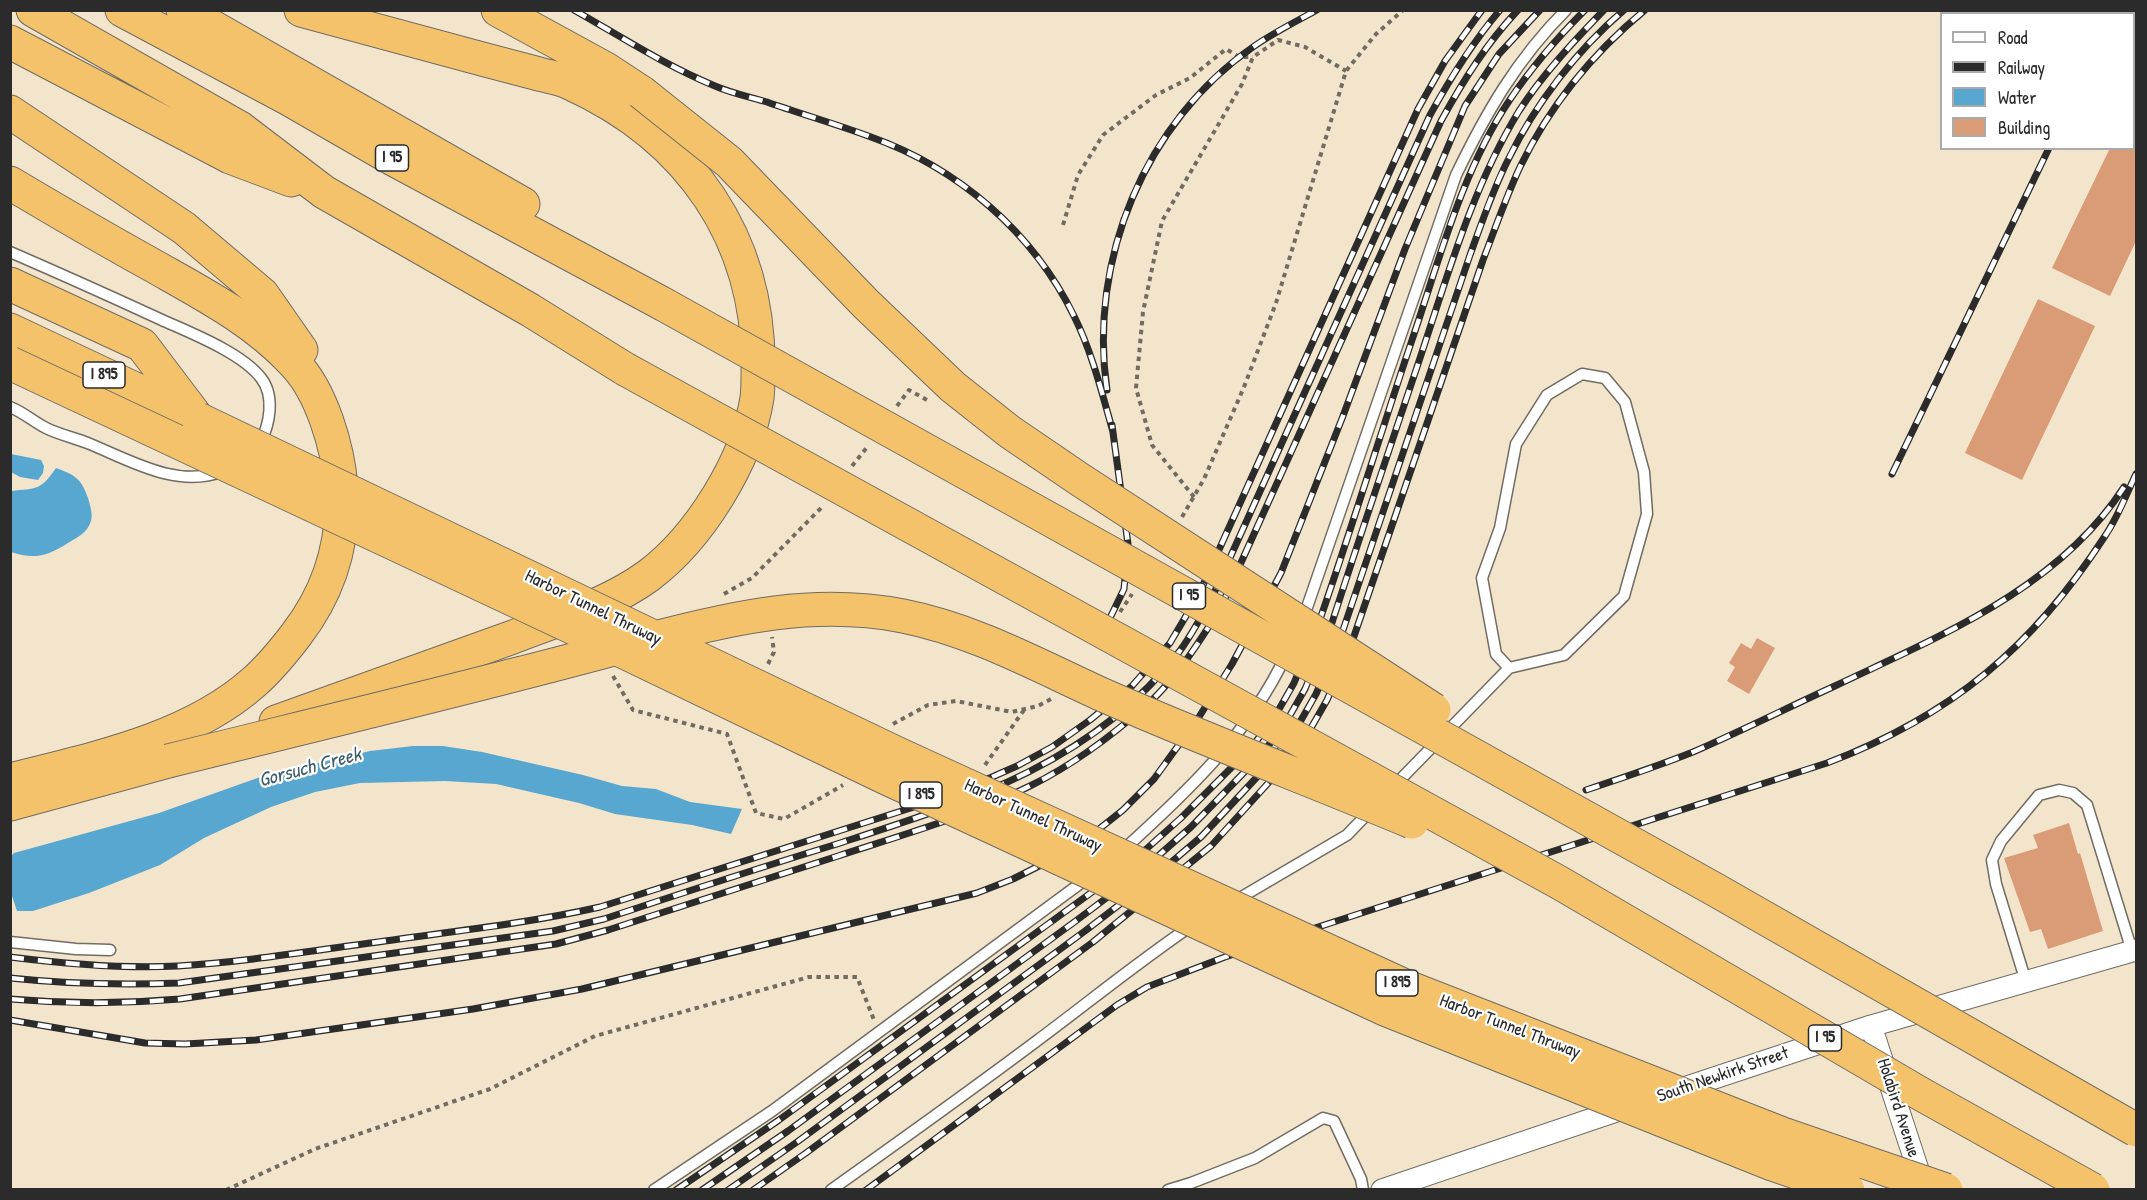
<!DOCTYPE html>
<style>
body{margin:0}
#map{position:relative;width:2147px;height:1200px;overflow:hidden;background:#f3e5cc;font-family:"Patrick Hand",sans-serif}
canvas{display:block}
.frame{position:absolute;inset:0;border:12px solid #2b2b2b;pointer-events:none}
.legend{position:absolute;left:1940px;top:12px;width:195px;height:138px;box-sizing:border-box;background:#fff;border:2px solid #aaa;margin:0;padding:8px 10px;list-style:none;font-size:18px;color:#2b2b2b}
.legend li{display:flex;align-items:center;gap:12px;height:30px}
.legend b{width:30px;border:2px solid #aaa}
</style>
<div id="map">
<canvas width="2147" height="1200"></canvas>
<div class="frame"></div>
<ul class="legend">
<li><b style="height:8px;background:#fff"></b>Road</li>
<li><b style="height:8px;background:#2b2b2b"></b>Railway</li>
<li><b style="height:16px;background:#57a7d1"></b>Water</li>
<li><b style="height:16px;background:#d99c76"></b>Building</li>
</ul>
</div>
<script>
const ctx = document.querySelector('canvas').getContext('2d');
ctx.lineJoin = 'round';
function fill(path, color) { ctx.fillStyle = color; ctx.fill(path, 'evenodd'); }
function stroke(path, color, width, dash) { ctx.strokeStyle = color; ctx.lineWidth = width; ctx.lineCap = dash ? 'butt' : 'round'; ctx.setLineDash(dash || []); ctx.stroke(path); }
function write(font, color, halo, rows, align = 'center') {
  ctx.font = font + ' "Patrick Hand",sans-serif'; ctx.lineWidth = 4.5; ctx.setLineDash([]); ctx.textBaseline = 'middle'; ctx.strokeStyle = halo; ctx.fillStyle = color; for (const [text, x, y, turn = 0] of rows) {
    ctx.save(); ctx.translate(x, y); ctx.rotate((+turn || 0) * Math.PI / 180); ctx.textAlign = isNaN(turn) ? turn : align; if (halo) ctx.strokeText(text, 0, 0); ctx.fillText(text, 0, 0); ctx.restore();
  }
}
const water = new Path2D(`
 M11,454l30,6 3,6 -1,7 -5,7 -18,-3 -9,-5z
 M56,468c19,7 25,10 32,30 2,7 5,16 3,23 -4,12 -13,16 -23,22 -20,13 -34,17 -57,9v-61c26,-3 29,0 45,-23z
 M413,746h30l39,6 101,23 39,11 34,3 34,13 52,7 -11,25 -39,-9 -77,-11 -36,-11 -83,-19 -51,-3 -85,2 -45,9 -44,15 -67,31 -44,27 -71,28 -56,18h-16l-6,-18v-37l3,-3 145,-40 107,-38 104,-24z`);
const building = new Path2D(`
 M2110,148h26v93l-26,55 -58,-28z
 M2038,299l57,27 -73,154 -57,-27z
 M1757,638l18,10 -26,46 -22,-13 8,-14 -6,-4 12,-20 10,6z
 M2069,823l9,31 2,-1 23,78 -55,18 -7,-20 -11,3 -26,-74 34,-10 -5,-13z`);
const path = new Path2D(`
 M1063,225l15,-50 25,-40 53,-40 34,-17 36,-29 13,8h14
 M897,406l12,-16 18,10
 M852,466l16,-20
 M1194,497l-42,-52 -16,-57 7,-76 19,-91 80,-137 11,-27 25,-17 27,7 41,24
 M1182,517l22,-38 40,-92 32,-84 70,-232 30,-37 27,-24
 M724,594l28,-16 71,-72
 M1120,612l12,-18
 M768,664l6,-12 -2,-15
 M613,676l20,34 94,24 29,79 28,6 59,-34
 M893,724l35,-19 28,-4 56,11 26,-6 13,-7
 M985,765l39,-55
 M226,1190l89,-41 175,-60 105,-53 214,-59h48l17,43`);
const lane = new Path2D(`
 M10,252c51,22 102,45 152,68 29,13 80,33 99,58 14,18 9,46 -1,65
 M10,407c13,5 24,15 36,21 14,7 30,10 44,16 41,17 88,45 133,27
 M1303,619l153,-444c30,-62 61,-116 110,-165
 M1393,787l116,-119 55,-13 60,-59 23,-82 -3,-42 -19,-70 -20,-24 -23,-4 -35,21 -31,49 -16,84 -18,50 14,76 13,14
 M1122,851c63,-57 128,-118 164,-196
 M1233,902l114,-67 25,-26
 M10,942l66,7 34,1
 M2026,982l-30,-98 -4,-24 9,-19 38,-46 20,-5 14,3 14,12 45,146
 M654,1190l118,-79 317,-234
 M831,1190c69,-49 139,-99 207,-150 51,-38 100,-78 153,-114
 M1168,1190l23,-7 64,-25 68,-40 11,3 27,58 2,11`);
const street = new Path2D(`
 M1871,1026l53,162
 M1672,1092l199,-66 265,-76
 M1382,1190l249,-84`);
const highway = new Path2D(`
 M33,10l207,118 84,64 206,118 95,59
 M122,10l167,89 104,60 270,145
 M183,10l340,194
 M498,10l108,59 35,23
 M10,42l220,115 61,23
 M10,112l174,116 78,66 39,56
 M10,183c47,28 95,56 142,82 51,29 102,55 142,98 28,29 44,85 47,124 4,55 -12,105 -45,148 -13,17 -26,33 -42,47 -65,58 -162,77 -244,98
 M10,284l132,61 56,74
 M10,330l184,87
 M276,722c79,-28 158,-56 237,-85 46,-18 95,-32 135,-61 51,-38 99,-115 109,-178 1,-8 1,-17 1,-26 3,-133 -69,-235 -188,-289 -10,-5 -21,-6 -31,-9 -19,-5 -38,-10 -57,-15 -60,-16 -120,-32 -181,-49
 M10,804l158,-43 25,-9`);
const rail = new Path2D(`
 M574,10c46,26 92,56 141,76 16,7 35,11 52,16 34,12 69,22 104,35 87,31 162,95 203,179 18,36 28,77 39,116
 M2115,14l2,-4
 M1107,390c-19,-130 38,-268 146,-343 20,-14 42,-25 64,-37
 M1892,474l157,-326
 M1109,620l15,-31 4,-45 -16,-119
 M1586,790c36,-12 72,-24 107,-38 48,-21 96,-45 144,-67 103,-49 222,-97 287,-198
 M10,957c56,7 112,12 168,9 69,-4 138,-16 207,-25 72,-10 144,-18 215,-34l317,-101 50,-18 50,-22 35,-19 38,-27 42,-34 38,-43 29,-49 219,-485 27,-48 37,-51
 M10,978c57,6 112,7 169,5l374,-52 51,-12c78,-26 155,-51 233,-75 129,-42 255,-80 342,-192 12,-16 21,-34 31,-50l220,-487c21,-38 42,-72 70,-105
 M10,999c58,5 112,5 170,0l376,-55 52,-14c77,-25 153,-49 230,-74 64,-21 131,-40 192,-70 43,-21 83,-51 119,-83 29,-27 50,-61 71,-94l221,-488c22,-40 45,-77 77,-111
 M10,1020l135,23 40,1 71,-4 217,-31 109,-20 395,-96 36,-14 38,-19 38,-23 34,-27 31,-31 45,-62 33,-53 49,-91 62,-157 62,-167 60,-143 34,-52 41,-44
 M676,1190l103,-70 346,-252 56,-50 70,-70 23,-30 20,-35 24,-58c33,-94 62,-190 94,-285 27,-79 50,-169 97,-239 22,-33 48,-63 76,-91
 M702,1190l86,-59 289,-211 56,-42 58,-51 70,-72 24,-31 20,-35 24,-57c28,-87 57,-173 86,-259 30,-88 55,-182 104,-262 24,-37 54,-69 85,-101
 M728,1190l69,-48 288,-211 56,-43 60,-51 70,-75 25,-33 20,-35 24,-55 130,-384c12,-33 23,-66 39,-97 27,-55 68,-108 115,-148
 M753,1190l53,-37 287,-211 118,-96 70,-77 26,-34 20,-35 24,-55 132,-385c12,-31 23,-63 37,-93 29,-60 73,-114 125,-157
 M866,1190l251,-185 30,-18 78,-30 602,-194c124,-47 206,-116 278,-227 13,-19 21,-41 31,-62`);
const highwayBridge = new Path2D(`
 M641,92l88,70 137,142 87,83 57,45 69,47 355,231
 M663,304l1051,585 422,241
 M10,363l585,275 289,139 503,233 385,154 76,26
 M625,369l935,514 361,211 172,96
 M198,419l700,335 507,232 378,148 163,56
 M168,761c117,-29 234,-57 350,-87 44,-11 88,-23 133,-35 84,-22 164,-40 252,-23 71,14 134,49 200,79 102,45 206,84 309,127`);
const shields = [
 [392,158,33],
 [104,375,42],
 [1189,596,33],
 [921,795,42],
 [1397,983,42],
 [1825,1038,33]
];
const shieldNames = [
 ["I 95",392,158],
 ["I 895",104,375],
 ["I 95",1189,596],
 ["I 895",921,795],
 ["I 895",1397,983],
 ["I 95",1825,1038]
];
const streetNames = [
 ["Harbor Tunnel Thruway",593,608,26],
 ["Harbor Tunnel Thruway",1033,816,25],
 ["Harbor Tunnel Thruway",1510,1027,21],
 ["South Newkirk Street",1723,1075,-19],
 ["Holabird Avenue",1898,1108,72]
];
const waterNames = [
 ["Gorsuch Creek",310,768,-15]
];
fill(water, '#57a7d1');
fill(building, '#d99c76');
stroke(lane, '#716c63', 13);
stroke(street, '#716c63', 23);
stroke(highway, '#716c63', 35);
stroke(path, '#716c63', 4, [4.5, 4.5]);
stroke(lane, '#fff', 10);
stroke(street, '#fff', 21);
stroke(highway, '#f3c26a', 33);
stroke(rail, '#2b2b2b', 7);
stroke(rail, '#fff', 4.5, [14]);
stroke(highwayBridge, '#716c63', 35, []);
stroke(highwayBridge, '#f3c26a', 33);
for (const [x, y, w] of shields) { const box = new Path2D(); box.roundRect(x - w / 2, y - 13, w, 26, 4.5); ctx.fillStyle = '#fff'; ctx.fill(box); stroke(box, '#2b2b2b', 1.5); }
write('bold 16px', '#2b2b2b', null, shieldNames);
write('18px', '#2b2b2b', '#fff', streetNames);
write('italic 20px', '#3d5d6d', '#fff', waterNames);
</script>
